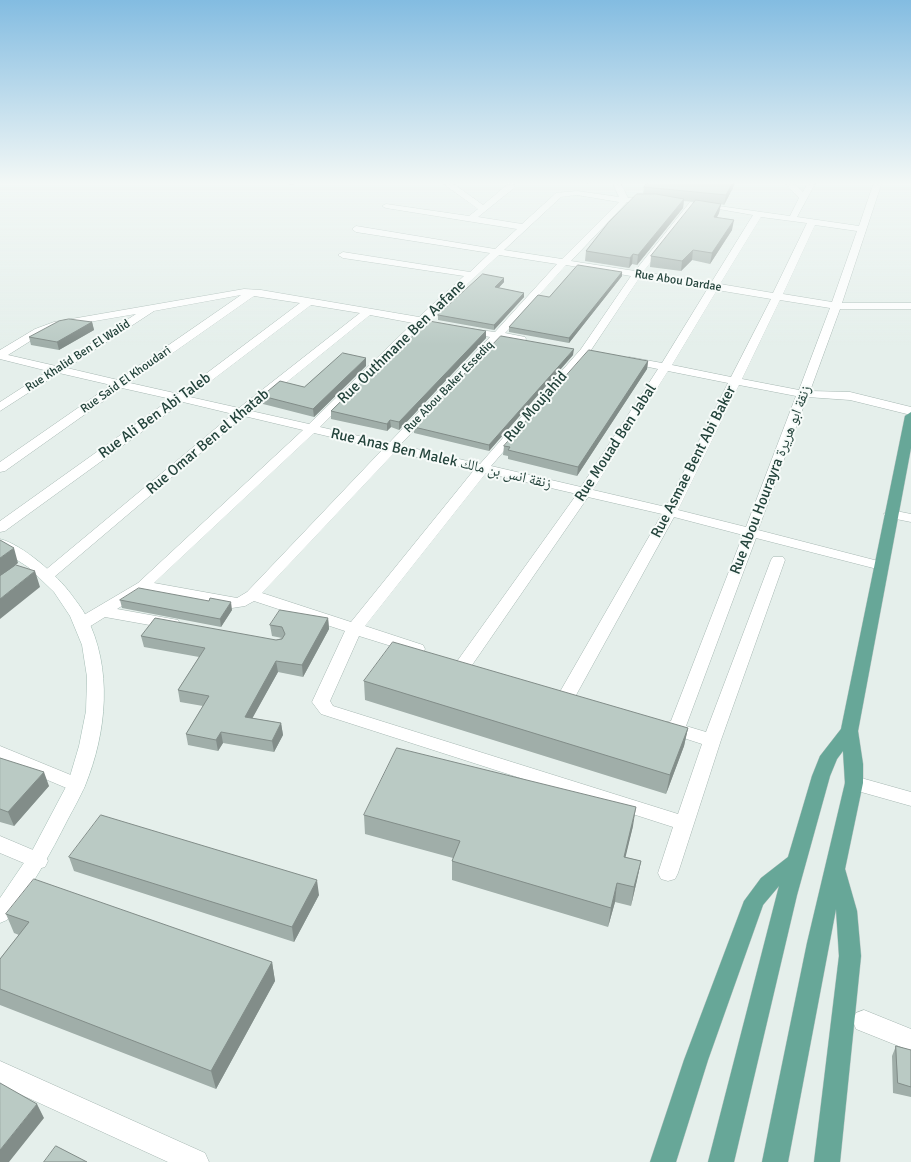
<!DOCTYPE html>
<meta charset="utf-8">
<style>
body{margin:0}
canvas{display:block;background:#e5efeb}
</style>
<canvas width="911" height="1162"></canvas>
<script>
const ctx = document.querySelector('canvas').getContext('2d');
ctx.lineJoin = 'round';
function stroke(path, color, width, dash) { ctx.strokeStyle = color; ctx.lineWidth = width; ctx.lineCap = dash ? 'butt' : 'round'; ctx.setLineDash(dash || []); ctx.stroke(path); }
function fill(path, color) { ctx.fillStyle = color; ctx.fill(path, 'evenodd'); }
function write(font, color, halo, rows, align = 'center') {
  ctx.font = font + ' Signika,"Noto Naskh Arabic",sans-serif'; ctx.lineWidth = 4; ctx.setLineDash([]); ctx.textBaseline = 'middle'; ctx.strokeStyle = halo; ctx.fillStyle = color; for (const [text, x, y, turn = 0] of rows) {
    ctx.save(); ctx.translate(x, y); ctx.rotate((+turn || 0) * Math.PI / 180); ctx.textAlign = isNaN(turn) ? turn : align; if (halo) ctx.strokeText(text, 0, 0); ctx.fillText(text, 0, 0); ctx.restore();
  }
}
const street = new Path2D(`
 M297,182l-5,3 -4,-2v-1z
 M441,182h10l32,23 25,-21h6v4l-36,29 44,7 34,-31 21,-2 42,6 -7,-15h8l8,16h27l1,2 -4,2h-25l-56,59 64,10 55,-69 100,14 9,-18 -15,-16h9l10,10 5,-10h8l-19,35 62,9 15,-44h8l-40,121h69v6h-71l-30,82 40,1 61,15v8l-61,-15 -43,-3 -49,133 128,33 2,3 -2,3 -5,1 -125,-32 -70,188 20,6 65,-172 2,-3h10l2,3 -64,180 -43,133 -3,6 -7,2 -7,-2 -3,-6 15,-46 -352,-113 -9,-12 33,-71 -91,-30 -9,5 -13,2 -87,-17 -28,18 61,11 2,4 -2,4 -6,1 -67,-12 -16,10h-12l-2,-4 2,-4 61,-36 165,-153 -59,-14 -191,162h-10l-2,-3 2,-3 190,-158 -50,-12 -178,129 -5,1v-11l171,-122 -49,-11 -117,83 -5,1v-10l111,-77 -52,-12 -59,38v-9l48,-31 -48,-12v-9l35,-21 19,-7 190,-33 17,1 158,27 45,-41 -121,-18 -5,-3 5,-3 127,20 20,-19 -134,-21 -4,-3 4,-3 139,23 22,-20 -131,-21 -4,-2 4,-2 83,12 9,-7zM577,195l42,7 -57,57 -58,-9 57,-53zM696,205l57,10 -42,68 -68,-11zM761,217l46,6 -34,70 -53,-9zM815,225l42,6 -25,71 -49,-8zM499,255l58,9 -62,68 -32,-4 -1,2 1,2 27,5 -101,106 -69,-16 103,-103h8l1,-2 -3,-3zM566,265l65,11 -50,73 -101,115 -80,-19 100,-106 25,2 1,-2 -1,-2 -20,-4zM640,277l68,11 -46,75 -33,-6 -6,3 2,2 33,7 -77,118 -90,-21 98,-113zM717,290l54,9 -40,78 -59,-12zM241,295l-123,85 -51,-12 87,-57zM254,296l46,7 -121,91 -49,-11zM780,300l50,8 -31,82 -57,-11zM311,305l49,8 -121,95 -49,-11zM136,314l-80,52 -48,-11 35,-22 17,-6zM370,315l43,8 -104,101 -58,-13zM668,371l60,12 -62,124 -73,-17zM739,385l57,11 -50,131 -68,-17zM314,433l69,16 -136,143 -10,6 -83,-15zM395,452l79,18 -123,152 -89,-29zM486,473l91,21 -119,166 -2,4 2,4 6,2 6,-2 118,-171 74,17 -105,183 3,4 6,2 6,-2 3,-4 99,-180 69,18 -72,186 -9,2 -3,4 3,4 40,13 -24,70 -345,-108 -3,-5 29,-65 58,18 6,-1 2,-4 -2,-4 -58,-19z
 M891,510l20,4v8l-25,-5 -2,-3z
 M0,746l83,34 2,5 -2,5 -7,2 -76,-32z
 M854,776l57,16v14l-64,-18 -2,-5 2,-5z
 M0,836l45,19 3,6 -3,6 -7,2 -38,-16z
 M864,1010l47,19v22l-55,-22 -3,-8 3,-8z
 M0,1061l205,92 4,9h-41l-168,-77z`);
const secondary = new Path2D(`
 M0,539c22,5 58,37 71,55 5,7 11,14 15,22 27,52 21,116 -1,170 -5,11 -11,22 -17,33 -18,36 -37,69 -61,101l-7,3v-25l32,-47 36,-68 11,-37 7,-35 1,-34 -5,-32 -12,-29 -16,-24 -26,-25 -28,-18z`);
const primary = new Path2D(`
 M911,412v36l-53,283 5,33v19l-18,86 12,42 4,45 -21,206h-26l25,-206 -3,-47 -48,253h-26l45,-219 38,-160 -2,-32 -6,8 -7,17 -33,119 -63,267h-26l71,-276 -16,19 -55,155 -32,102h-26l34,-102 60,-159 17,-23 27,-21 24,-81 8,-20 21,-27 64,-313z`);
const wall = new Path2D(`
 M585,182h21l-1,2h-17z
 M649,182h87l-12,23 -3,-1 -2,9 -2,4 15,13 -22,34 -18,-4 -11,11 -31,-4 1,-11 44,-54 -11,-1 -1,7 -46,57 -5,-1 -3,4 -44,-7 1,-10 57,-57 1,-7z
 M622,272v4l-53,67 -60,-11v-5l40,-30z
 M504,278v4l-6,6 26,5v4l-30,33 -56,-10v-5z
 M92,322l2,8 -35,20 -28,-5 -2,-8z
 M486,331v7l-87,92 -8,-3 -4,4 -56,-12v-8l53,-48z
 M573,355l-84,96 -75,-18v-6z
 M648,361l-1,8 -70,107 -69,-17v-3l-5,-1 1,-9z
 M366,366l-52,51 -51,-13 -1,-8 42,-9z
 M120,600l112,10 -11,17 -99,-19z
 M328,618l1,11 -26,48 -25,-5 -26,46 29,5 2,12 -9,17 -51,-9 -5,8 -30,-6 -2,-11 17,-28 -23,-4 -2,-12 21,-33 -55,-10 -3,-11 135,4 6,-2 -10,-2 -2,-11z
 M364,681l324,47 -4,18 -18,48 -301,-94z
 M0,758l49,28 -35,40 -14,-4z
 M364,815l269,11 -8,31 16,4 -4,19 -6,26 -16,-4 -7,25 -156,-47v-19l1,-3 -88,-24z
 M69,857l250,38 -25,47 -220,-71z
 M6,914l266,48 3,19 -59,108 -216,-84v-46l19,-24 -5,-2z
 M896,1046l15,4v47l-18,-4 -1,-37z`);
const shadedWall = new Path2D(`
 M733,182h3l-12,23 2,-10z
 M684,199l-1,9 -46,57 1,-10z
 M721,204l-2,9 -7,14 2,-10z
 M734,220l-2,10 -22,34 2,-11z
 M693,250l-1,10 -11,11 1,-10z
 M633,254l-1,10 -3,4 1,-10z
 M622,272v4l-53,67v-5z
 M504,278v4l-9,10v-5z
 M524,293v4l-30,33v-5z
 M92,322l2,8 -35,20 -2,-8z
 M486,331v7l-87,92v-8z
 M574,349l-1,6 -84,96v-6z
 M366,358v8l-52,51 -1,-8z
 M648,361l-1,8 -70,107 1,-9z
 M390,420l1,7 -4,4v-7z
 M14,548l4,15 -18,15v-20z
 M35,571l5,16 -40,32v-20z
 M231,602l1,8 -11,17 -1,-8z
 M328,618l1,11 -26,48 -1,-12z
 M276,661l2,11 -31,56 -2,-11z
 M281,723l2,12 -9,17 -2,-11z
 M688,728l-4,18 -18,48 4,-19z
 M221,732l2,11 -5,8 -2,-11z
 M44,772l5,14 -35,40 -6,-14z
 M636,807l-3,19 -12,50 3,-19z
 M641,861l-4,19 -6,26 3,-19z
 M317,880l2,15 -25,47 -2,-15z
 M617,883l-2,19 -7,25 3,-19z
 M272,962l3,19 -59,108 -5,-18z
 M37,1104l7,14 -35,44h-9v-12z`);
const building = new Path2D(`
 M649,182h84l-7,13 -82,-8z
 M637,194h19l28,5 -46,56 -5,-1 -3,4 -44,-7 22,-28z
 M696,200l25,4 -7,13 20,3 -22,33 -19,-3 -11,11 -31,-5z
 M578,265l44,7 -53,66 -60,-11 29,-32 11,2z
 M483,274l21,4 -9,9 29,6 -30,32 -56,-10z
 M69,319l23,3 -35,20 -28,-5 30,-16z
 M429,321l57,10 -87,91 -9,-2 -3,4 -56,-13 50,-49 3,1z
 M501,336l73,13 -85,96 -75,-18z
 M589,350l59,11 -70,106 -70,-17 2,-3 -6,-1z
 M343,353l23,5 -53,51 -51,-13 18,-15 24,6z
 M0,540l14,8 -14,10z
 M16,565l19,6 -35,28v-23z
 M139,588l70,13 1,-3 21,4 -11,17 -100,-19z
 M280,610l48,8 -26,47 -26,-4 -31,56 36,6 -9,18 -51,-9 -5,8 -30,-6 23,-38 -31,-6 27,-42 -64,-12 14,-18 121,22 6,-1 3,-5 -3,-7 -12,-2z
 M393,642l295,86 -18,47 -306,-94z
 M397,748l239,59 -12,50 17,4 -7,26 -17,-4 -6,25 -159,-47 8,-20 -96,-26z
 M0,758l44,14 -36,40 -8,-3z
 M101,815l216,65 -25,47 -223,-70z
 M34,879l238,83 -61,109 -211,-82v-30l29,-37 -23,-8z
 M896,1046l15,4v37l-13,-4z
 M0,1083l37,21 -37,46z
 M56,1146l31,16h-43z`);
const farStreetnames = [
 ["Rue Abou Dardae",678,281,9],
 ["Rue Khalid Ben El Walid",78,356,-33],
 ["Rue Said El Khoudari",126,380,-35],
 ["Rue Abou Baker Essediq",449,387,-46]
];
const streetNames = [
 ["Rue Outhmane Ben Aafane",402,342,-44],
 ["Rue Moujahid",536,407,-49],
 ["Rue Ali Ben Abi Taleb",155,416,-36],
 ["Rue Omar Ben el Khatab",208,442,-40],
 ["Rue Mouad Ben Jabal",616,443,-57],
 ["Rue Anas Ben Malek زنقة انس بن مالك",441,459,13],
 ["Rue Asmae Bent Abi Baker",694,462,-63],
 ["Rue Abou Hourayra زنقة ابو هريرة",771,480,-69]
];
stroke(street, '#a7b8b3', 1);
stroke(secondary, '#a3bcb4', 1);
stroke(primary, '#c1cac8', 1);
fill(street, '#fff');
fill(secondary, '#fff');
fill(primary, '#67a798');
fill(wall, '#a0aea9');
fill(shadedWall, '#828d89');
fill(building, '#bacac4');
stroke(building, '#828d89', 1);
const sky = ctx.createLinearGradient(0, 0, 0, 345);
sky.addColorStop(0, '#83bce1');
sky.addColorStop(0.53, '#f3f8f6');
sky.addColorStop(1, '#f3f8f600');
ctx.fillStyle = sky;
ctx.fillRect(0, 0, 911, 345);
write('12px', '#23433b', '#f7fbf9', farStreetnames);
write('15px', '#23433b', '#f7fbf9', streetNames);
</script>
